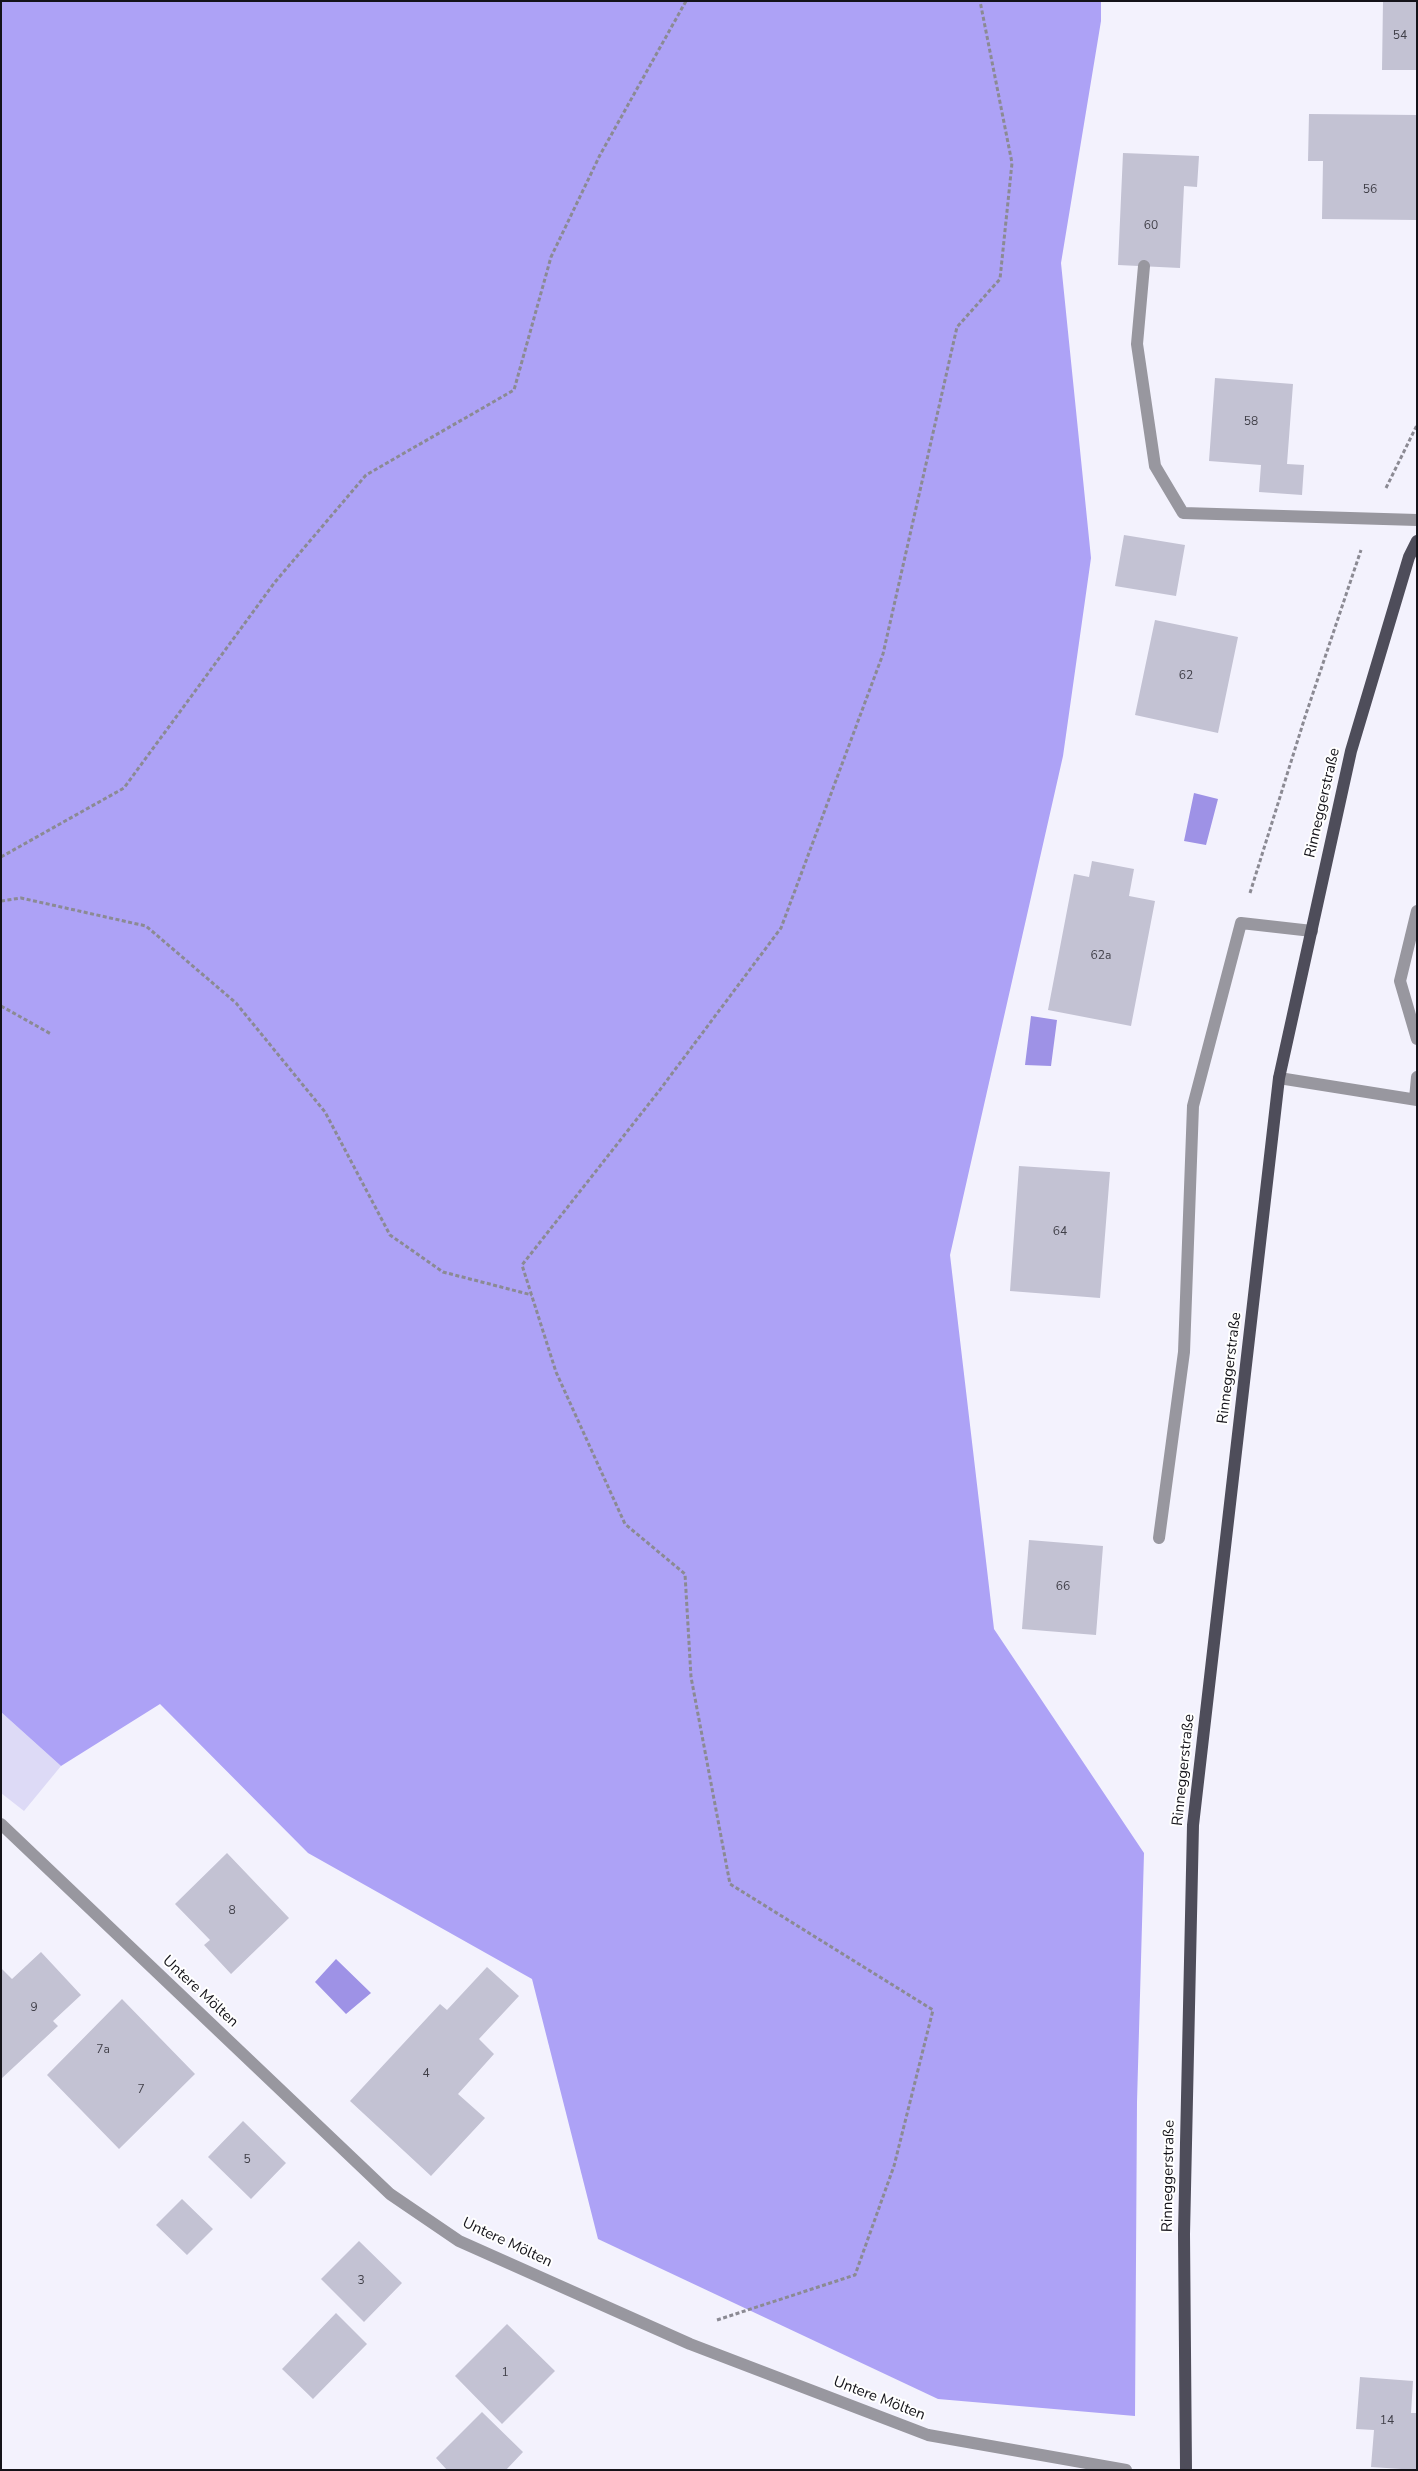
<!DOCTYPE html>
<meta charset="utf-8">
<style>
body{margin:0}
#map{position:relative;width:1418px;height:2471px;overflow:hidden;background:#f3f2fd;font-family:"Nunito Sans",sans-serif}
canvas{display:block}
.frame{position:absolute;inset:0;border:2px solid #141319;pointer-events:none}
</style>
<div id="map">
<canvas width="1418" height="2471"></canvas>
<div class="frame"></div>
</div>
<script>
const ctx = document.querySelector('canvas').getContext('2d');
ctx.lineJoin = 'round';
function fill(path, color) { ctx.fillStyle = color; ctx.fill(path, 'evenodd'); }
function stroke(path, color, width, dash) { ctx.strokeStyle = color; ctx.lineWidth = width; ctx.lineCap = dash ? 'butt' : 'round'; ctx.setLineDash(dash || []); ctx.stroke(path); }
function write(font, color, halo, rows, align = 'center') {
  ctx.font = font + ' "Nunito Sans",sans-serif'; ctx.lineWidth = 4; ctx.setLineDash([]); ctx.textBaseline = 'middle'; ctx.strokeStyle = halo; ctx.fillStyle = color; for (const [text, x, y, turn = 0] of rows) {
    ctx.save(); ctx.translate(x, y); ctx.rotate((+turn || 0) * Math.PI / 180); ctx.textAlign = isNaN(turn) ? turn : align; if (halo) ctx.strokeText(text, 0, 0); ctx.fillText(text, 0, 0); ctx.restore();
  }
}
const green = new Path2D(`
 M1,1712l60,54 -37,45 -23,-18z`);
const forest = new Path2D(`
 M1,1h1100v20l-40,242 30,295 -28,198 -113,499 44,374 150,224 -7,249 -2,314 -197,-17 -340,-160 -66,-260 -224,-126 -148,-149 -99,62 -60,-54z`);
const water = new Path2D(`
 M1194,793l24,6 -12,46 -22,-4z
 M1031,1016l26,4 -6,46 -26,-1z
 M336,1959l35,34 -25,21 -31,-32z`);
const building = new Path2D(`
 M1383,1h34v69h-35z
 M1309,114l108,1v105l-95,-1 1,-58h-15z
 M1123,153l76,3 -2,31 -13,-1 -4,82 -62,-3z
 M1215,378l78,6 -6,80 17,1 -2,30 -43,-3 2,-27 -52,-4z
 M1124,535l61,10 -9,51 -61,-10z
 M1155,620l83,17 -20,96 -83,-18z
 M1092,861l42,8 -5,27 26,5 -24,125 -83,-16 26,-136 15,3z
 M1019,1166l91,6 -10,126 -90,-7z
 M1029,1540l74,6 -7,89 -74,-6z
 M227,1853l62,65 -58,56 -27,-29 6,-5 -35,-36z
 M41,1952l40,43 -28,26 5,5 -57,53v-111l11,11z
 M487,1967l32,29 -40,43 15,15 -36,40 27,24 -54,58 -81,-75 90,-97 7,6z
 M122,1999l73,75 -76,75 -72,-74z
 M243,2121l43,42 -35,36 -43,-42z
 M182,2199l31,30 -26,26 -31,-30z
 M359,2241l43,42 -38,39 -43,-43z
 M336,2313l31,31 -54,55 -31,-30z
 M507,2324l48,47 -53,53 -47,-48z
 M1360,2377l53,4 -2,32h6v57l-46,-3 3,-37 -18,-1z
 M482,2412l41,40 -17,18h-59l-11,-12z`);
const path = new Path2D(`
 M1386,488l31,-63
 M1,857l123,-69 151,-206 91,-107 148,-85 37,-133 49,-102 86,-154
 M1250,893l55,-176 56,-167
 M1,901l20,-3 125,28 90,77 89,109 65,123 53,37 89,23
 M1,1006l50,28
 M717,2320l138,-45 39,-109 39,-156 -203,-126 -39,-207 -6,-103 -60,-50 -69,-152 -34,-107 137,-174 122,-163 102,-274 74,-327 43,-48 12,-116 -32,-162`);
const minor = new Path2D(`
 M1144,266l-7,78 18,122 28,47 234,7
 M1417,911l-17,70 17,58
 M1279,1078l138,22
 M1415,1099l2,-22
 M1159,1538l25,-186 9,-246 48,-183 71,8
 M1,1824l389,370 69,47 231,103 238,91 198,35`);
const major = new Path2D(`
 M1186,2470l-2,-236 9,-409 86,-747 72,-327 58,-194 8,-16`);
const numberNames = [
 ["54",1400,36],
 ["56",1370,190],
 ["60",1151,226],
 ["58",1251,422],
 ["62",1186,676],
 ["62a",1101,956],
 ["64",1060,1232],
 ["66",1063,1587],
 ["8",232,1911],
 ["9",34,2008],
 ["7a",103,2050],
 ["4",426,2074],
 ["7",141,2090],
 ["5",247,2160],
 ["3",361,2281],
 ["1",505,2373],
 ["14",1387,2421]
];
const streetNames = [
 ["Rinneggerstraße",1323,803,-77],
 ["Rinneggerstraße",1230,1368,-83],
 ["Rinneggerstraße",1184,1770,-84],
 ["Untere Mölten",200,1992,43],
 ["Rinneggerstraße",1169,2176,-89],
 ["Untere Mölten",507,2243,25],
 ["Untere Mölten",879,2399,21]
];
fill(green, '#dddaf6');
fill(forest, '#ada2f6');
fill(water, '#9e92e6');
fill(building, '#c3c2d3');
stroke(path, '#8b8a93', 3, [4, 2.5]);
stroke(minor, '#98979f', 12);
stroke(major, '#4e4d5a', 12);
write('12px', '#403f48', null, numberNames);
write('15px', '#141319', '#fff', streetNames);
</script>
